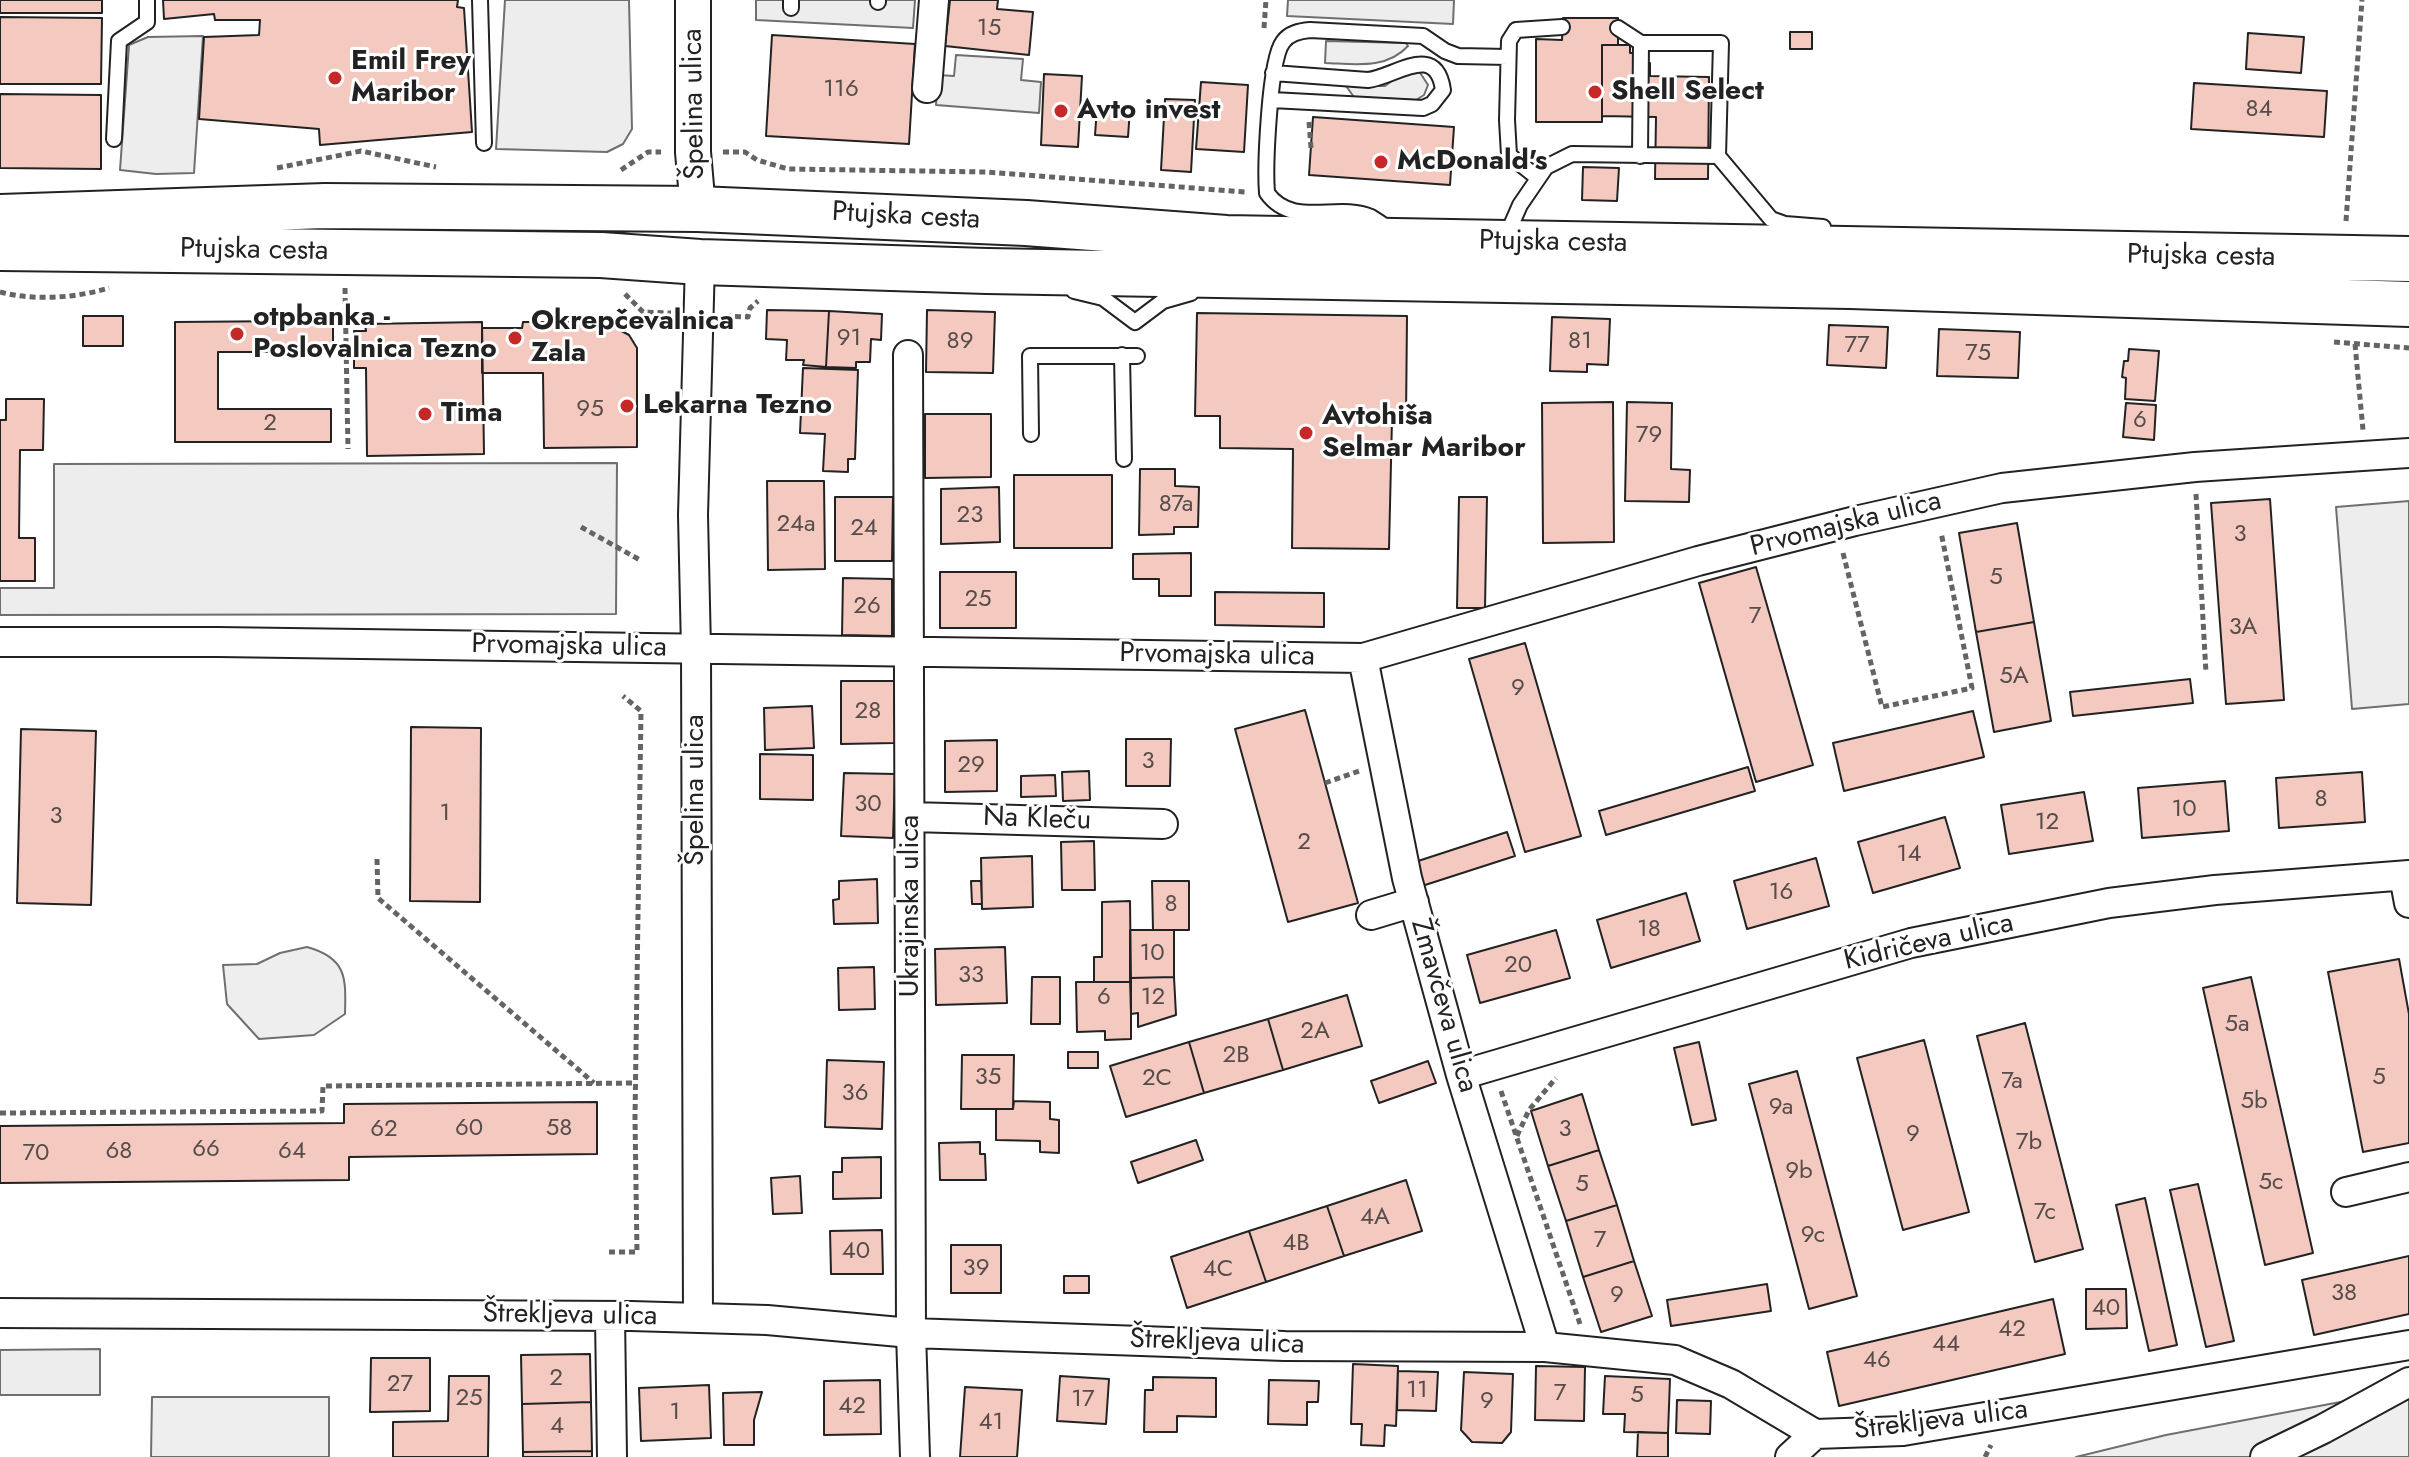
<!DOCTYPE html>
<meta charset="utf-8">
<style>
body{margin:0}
canvas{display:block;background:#fff}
</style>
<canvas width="2409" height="1457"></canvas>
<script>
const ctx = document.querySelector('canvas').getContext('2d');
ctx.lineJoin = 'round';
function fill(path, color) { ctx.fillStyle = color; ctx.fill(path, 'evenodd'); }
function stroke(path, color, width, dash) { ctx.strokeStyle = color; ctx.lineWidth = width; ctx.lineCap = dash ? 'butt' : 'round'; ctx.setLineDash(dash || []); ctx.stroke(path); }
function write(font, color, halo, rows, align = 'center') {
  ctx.font = font + ' Jost,sans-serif'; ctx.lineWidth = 6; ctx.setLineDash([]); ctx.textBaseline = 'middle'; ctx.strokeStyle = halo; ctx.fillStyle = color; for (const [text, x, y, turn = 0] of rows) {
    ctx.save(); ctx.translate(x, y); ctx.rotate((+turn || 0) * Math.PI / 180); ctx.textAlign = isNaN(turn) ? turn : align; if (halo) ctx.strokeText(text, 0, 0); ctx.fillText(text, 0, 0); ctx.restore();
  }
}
const green = new Path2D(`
 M1326,41l80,2 2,3c-22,24 -54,18 -83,17z
 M1407,70l12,1 9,14 -4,10 -8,5 -62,-3 -8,-11h39z
 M307,947c40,11 39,31 38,67l-31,21 -55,4 -32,-35 -4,-39 34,-1 23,-11z
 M2409,1389v68h-333l90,-22z
 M152,1397h177v60h-178z`);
const parking = new Path2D(`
 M505,0h124l3,129 -9,15 -16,8 -111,-3z
 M756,0h159l-2,28 -157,-8z
 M1288,0h166l-1,24 -166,-8z
 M203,36l-9,137 -38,1 -36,-4 9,-125 19,-8z
 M956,55l67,4 -2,21 20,2 -2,31 -103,-8 2,-30 16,1z
 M617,463l-1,151 -616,1v-27h54v-124z
 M2409,501v203l-57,5 -16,-202z
 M100,1349v46h-100v-45z`);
const building = new Path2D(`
 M0,0h102v13h-102z
 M163,0h295l-1,7 7,1 8,124 -152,13 -1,-16 -120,-10 5,-82 55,-2 1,-15h-45l-1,-6 -50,5z
 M950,0h48l-1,9 36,3 -4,43 -84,-9z
 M0,17l102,1 -1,66h-101z
 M1563,18h55v27h-16v77h-66v-83l26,1z
 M1790,32h22v17h-22z
 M2248,33l56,4 -3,36 -55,-4z
 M772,35l143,9 -6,100 -143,-8z
 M1602,45h28v8h9v10h11v13l59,1 -1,102h-53l1,-62 -54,-1z
 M1044,74l38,2 -4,71 -37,-2z
 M1201,82l47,3 -4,67 -48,-3z
 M2194,83l133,8 -3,46 -133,-8z
 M0,94l101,1v74l-101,-1z
 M1165,99l30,1 -4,72 -30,-2z
 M1097,108l33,1 -2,28 -33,-2z
 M1313,117l141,10 -4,58 -141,-10z
 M1583,167l36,1 -2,33 -35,-1z
 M767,310l62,1 -3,56 -23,-2 1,-5h-18l1,-20 -21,-1z
 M927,310l68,2 -2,61 -67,-1z
 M829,311l53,3 -1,26 -10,-1 -1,23h-14v6l-30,-1z
 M1197,313l210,3 -1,103h-14l-3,130 -97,-1 1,-99 -73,-1v-32h-25z
 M296,314h37v38h-115v57h113v33h-156v-120l121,-1z
 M83,316h40v30h-40z
 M1552,317l58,2 -2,46 -21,-1v8l-37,-1z
 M482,322l2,132 -117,2 -1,-88h-12v-37h12l-1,-7z
 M523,322h61v5h30l15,8 8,13v99l-93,1 -1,-75h-61v-45h40z
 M1829,325l59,2 -2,41 -59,-3z
 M1939,329l81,3 -2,46 -81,-2z
 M2129,349l30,2 -4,50 -30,-2 1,-21 -4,-1 2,-16h4z
 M803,368l55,2 -3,89h-7v13l-25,-1 2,-37 -25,-1z
 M6,399h38l-1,51h-23l-1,88h16v43h-35v-161h6z
 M1613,402l1,140 -71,1 -1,-140z
 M1627,402l45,1 -1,66 19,1 -1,32 -64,-1z
 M2126,403l30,2 -2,35 -31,-3z
 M925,414h66v63l-66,1z
 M1140,469h35v17l24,1 -1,40h-24v7l-35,1z
 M1014,475h98v73h-98z
 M767,481h57l1,88 -57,1z
 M999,487l1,55 -59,2v-55z
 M835,497h58l-1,64h-57z
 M1459,497h28l-2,111h-28z
 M2270,499l14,201 -58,4 -15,-201z
 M2017,523l17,99 -58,10 -17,-99z
 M1191,553v43h-32v-17h-26v-25z
 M1756,567l57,198 -57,17 -57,-199z
 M940,572h76v56h-76z
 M843,578l49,1v57l-50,-1z
 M1215,592l109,1v34l-109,-2z
 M2034,622l17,99 -57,11 -18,-100z
 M1525,643l56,193 -56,16 -56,-193z
 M2190,679l3,24 -120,13 -3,-24z
 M841,681h53l1,62 -54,1z
 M812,706l2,42 -49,2 -1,-42z
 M1305,710l53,193 -70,19 -53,-193z
 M1973,711l11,46 -140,34 -11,-48z
 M411,727l70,1 -1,174 -70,-1z
 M21,729l75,2 -5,174 -74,-2z
 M1126,739h45l-1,47h-44z
 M997,740v51l-52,1v-51z
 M760,754l53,1v45l-53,-1z
 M1748,767l7,24 -149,44 -7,-24z
 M1089,771l1,29 -27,1 -1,-29z
 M2362,772l3,50 -86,6 -3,-50z
 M844,773l51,1 -2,64 -52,-2z
 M1055,775l1,21 -35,1v-21z
 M2225,781l4,50 -87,7 -4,-50z
 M2084,792l9,49 -84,13 -8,-49z
 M1945,817l15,51 -87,25 -15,-51z
 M1507,832l8,24 -93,30 -7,-24z
 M1094,841l1,49h-33l-1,-48z
 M1032,856l1,51 -51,2 -1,-51z
 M1816,858l13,48 -82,23 -13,-48z
 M877,879l1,44 -44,1 -1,-24 6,-1v-18z
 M971,881h10l1,23h-10z
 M1152,881h37v49h-36z
 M1686,893l14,48 -89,27 -14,-48z
 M1130,901l1,81h-37v-25h8v-55z
 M1130,930h44v47l-44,1z
 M1556,930l14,48 -90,25 -13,-48z
 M1005,947l2,56 -71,2 -1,-56z
 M2399,959l10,55v129l-46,9 -35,-180z
 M874,967l1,42 -36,1 -1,-42z
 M1032,977h28v47h-29z
 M1174,977l2,38 -38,12v-14l-7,1 -1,-36z
 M2251,977l62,276 -48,12 -62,-277z
 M1076,982h55v57l-26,1v-9l-28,1z
 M1347,995l15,51 -79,24 -15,-51z
 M1268,1019l15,51 -79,23 -15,-51z
 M2025,1023l58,226 -48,13 -58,-226z
 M1924,1040l45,172 -66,18 -46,-172z
 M1189,1042l15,51 -78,24 -16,-51z
 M1699,1042l17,78 -24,5 -18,-77z
 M1068,1052h30v16h-30z
 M962,1055h52l-1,54h-52z
 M827,1060l57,2 -2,67 -57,-2z
 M1428,1061l8,22 -57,20 -8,-22z
 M1797,1071l60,225 -48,13 -60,-225z
 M1582,1094l17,56 -51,16 -17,-55z
 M1014,1101l36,1v17l9,1v33l-19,-1v-11l-44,-1v-31h17z
 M597,1102v52l-248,3v23l-349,3v-57l344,-3v-19z
 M1196,1140l7,20 -65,23 -7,-21z
 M980,1142v12h5l1,26h-46l-1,-37z
 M1599,1150l18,55 -51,16 -18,-55z
 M881,1157v41l-48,1v-27h9v-14z
 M800,1176l2,37 -29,1 -2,-36z
 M1406,1180l16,51 -78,25 -17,-50z
 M2198,1184l36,157 -28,6 -36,-157z
 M2145,1198l32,147 -28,6 -33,-146z
 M1617,1205l17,56 -51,16 -17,-56z
 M1327,1206l17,50 -78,26 -17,-51z
 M882,1230l1,44h-52l-1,-43z
 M1249,1231l17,51 -79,26 -16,-51z
 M951,1245h50v48h-50z
 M2409,1256v58l-95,21 -12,-55z
 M1634,1261l18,55 -51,16 -18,-55z
 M1064,1276h25v17h-25z
 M1767,1284l4,27 -100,15 -4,-26z
 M2086,1289h40l1,39 -41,1z
 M2053,1299l12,55 -226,52 -12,-54z
 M590,1354l1,48 -69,2 -1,-49z
 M371,1358h59v53l-60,1z
 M1353,1364l45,2 -2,60 -11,-1 -1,21 -23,-1 1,-21h-11z
 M1536,1366l49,1 -1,54 -49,-1z
 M1398,1371l40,1 -2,39 -39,-1z
 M1464,1372l49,2 -2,58 -9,11 -30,-1 -11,-12z
 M449,1376h40l-1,81h-95v-35l55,-1z
 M1060,1376l49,3 -3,45 -49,-3z
 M1605,1376l65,3 -2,54 -44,-1 1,-18h-22z
 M1153,1377l63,1v39l-39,-1v16h-33l1,-42h8z
 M880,1380l1,54 -57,1v-54z
 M1269,1380l50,1 -1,21h-11v23l-39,-1z
 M709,1385l2,53 -70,3 -2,-53z
 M965,1387l57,3 -5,67h-57z
 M762,1392l-8,28v25h-30l-1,-52z
 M1677,1400l34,1 -1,33 -34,-1z
 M591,1402l1,49 -69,1 -1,-48z
 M1638,1432l30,1v24h-31z
 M592,1451v6h-69v-5z`);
const path = new Path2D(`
 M1264,28l2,-28
 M1309,122l2,26
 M723,152h22l12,8 31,9 198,3 259,20
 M277,168l84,-17 75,16
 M621,170l27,-18h13
 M2346,221l16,-221
 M345,288l3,161
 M0,292c35,9 75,6 109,-4
 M625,294l18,18 28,1
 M725,316l23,1 2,-9 8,-7
 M2334,342l75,6
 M2355,344l8,86
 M2196,494l10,179
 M581,527l59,33
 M1843,553l39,154 90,-19 -31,-156
 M1325,783l34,-12
 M377,859l1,39 216,185
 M1501,1091l79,233
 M0,1113l322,-2 1,-25 313,-3
 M1517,1136l12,-26 27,-32
 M609,1252h28l-2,-134 6,-407 -18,-15
 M1985,1457l6,-12`);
const service = new Path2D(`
 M480,0l4,143
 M878,2v-2
 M791,8v-8
 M1618,28l23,15
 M1272,100l151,8 9,-4 11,-14c-7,-49 -48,-13 -75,-10l-95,-7
 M114,139l5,-98 28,-19v-22
 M1640,156l1,-113h80l-3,113
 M1538,178l-29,-23 -2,-35 2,-79 7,-11 46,-3
 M1387,228c-5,-4 -11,-8 -16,-11 -34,-15 -78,12 -104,-24 -2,-25 2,-133 16,-151 6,-9 17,-11 27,-12l113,6 22,15 13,5 50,1
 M1506,237l14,-32 26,-38 26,-13 146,2 53,63 14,5 38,3
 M1074,291l29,7 32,24 28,-21 28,-8
 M1122,355l2,104
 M1031,434l-1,-78h107`);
const minor = new Path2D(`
 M927,88l7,-88
 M908,355l3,978 4,124
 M0,642h218l1145,16 335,-97 157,-40 147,-33 193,-21 214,-14
 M1363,658l44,220 54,197 84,272
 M911,817l252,7
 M2404,876l5,27
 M1371,915l43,-13
 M1461,1075l450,-132 198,-40 106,-13 194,-15
 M2346,1192l63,-15
 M0,1313l631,3 136,4 144,13 374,13 260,1 130,13 56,24 84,50 88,-3 506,-86
 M610,1316l2,141
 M698,1318l-2,-669 -3,-134 7,-253
 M1790,1457l25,-23
 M2265,1457l58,-28 86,-47`);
const tertiary = new Path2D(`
 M693,0v152l5,57`);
const primary = new Path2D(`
 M0,217l325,-11 373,3 328,14 200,15 1183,21
 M0,248l601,7 99,7 287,9 863,15 559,18`);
const markers = [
 [335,78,8,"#c62828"],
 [1595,92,8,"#c62828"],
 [1061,111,8,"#c62828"],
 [1381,162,8,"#c62828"],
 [237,334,8,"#c62828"],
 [515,338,8,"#c62828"],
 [627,406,8,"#c62828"],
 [425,414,8,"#c62828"],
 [1306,433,8,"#c62828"]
];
const numberNames = [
 ["15",989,29],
 ["116",841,90],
 ["84",2259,110],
 ["91",849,339],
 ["89",960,342],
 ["81",1580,342],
 ["77",1857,346],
 ["75",1978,354],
 ["95",590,410],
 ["6",2140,421],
 ["2",270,424],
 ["79",1649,436],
 ["87a",1176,505],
 ["23",970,516],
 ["24a",796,525],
 ["24",864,529],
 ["3",2240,535],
 ["5",1996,578],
 ["25",978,600],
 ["26",867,607],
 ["7",1755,617],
 ["3A",2243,628],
 ["5A",2014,677],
 ["9",1518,689],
 ["28",868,712],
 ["3",1148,762],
 ["29",971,766],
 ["8",2321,800],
 ["30",868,805],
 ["10",2184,810],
 ["1",445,814],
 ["3",56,817],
 ["12",2047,823],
 ["2",1304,843],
 ["14",1909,855],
 ["16",1781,893],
 ["8",1171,905],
 ["18",1649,930],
 ["10",1152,954],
 ["20",1518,966],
 ["33",971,976],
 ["6",1104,998],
 ["12",1153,998],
 ["5a",2237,1025],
 ["2A",1315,1032],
 ["2B",1236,1056],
 ["35",988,1078],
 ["5",2379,1078],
 ["2C",1157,1079],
 ["7a",2012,1082],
 ["36",855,1094],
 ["5b",2254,1102],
 ["9a",1781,1108],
 ["60",469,1129],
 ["58",559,1129],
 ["62",384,1130],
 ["3",1565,1130],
 ["9",1913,1135],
 ["7b",2029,1143],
 ["66",206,1150],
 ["68",119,1152],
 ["64",292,1152],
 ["70",36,1154],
 ["9b",1799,1172],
 ["5c",2271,1183],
 ["5",1582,1185],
 ["7c",2045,1213],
 ["4A",1375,1218],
 ["9c",1813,1236],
 ["7",1600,1241],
 ["4B",1296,1244],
 ["40",856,1252],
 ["39",976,1269],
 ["4C",1218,1270],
 ["38",2344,1294],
 ["9",1617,1296],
 ["40",2106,1309],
 ["42",2012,1330],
 ["44",1946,1345],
 ["46",1877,1361],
 ["2",556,1379],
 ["27",400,1385],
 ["11",1417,1391],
 ["7",1560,1394],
 ["5",1637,1396],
 ["25",469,1399],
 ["17",1083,1400],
 ["9",1487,1402],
 ["42",852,1407],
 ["1",675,1413],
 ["41",991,1423],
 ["4",557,1427]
];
const poiNames = [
 ["Emil Frey",351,62],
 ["Maribor",351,94],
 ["Shell Select",1611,92],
 ["Avto invest",1077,111],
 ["McDonald's",1397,162],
 ["otpbanka -",253,318],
 ["Poslovalnica Tezno",253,350],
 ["Okrepčevalnica",531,322],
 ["Zala",531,354],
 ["Lekarna Tezno",643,406],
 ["Tima",441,414],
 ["Avtohiša",1322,417],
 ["Selmar Maribor",1322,449]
];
const streetNames = [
 ["Špelina ulica",695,104,-91],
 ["Ptujska cesta",906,217,3],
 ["Ptujska cesta",1553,243,1],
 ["Ptujska cesta",254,251,1],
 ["Ptujska cesta",2201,257,1],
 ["Prvomajska ulica",1846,525,-14],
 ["Prvomajska ulica",569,647,1],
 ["Prvomajska ulica",1217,656,1],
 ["Špelina ulica",696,790,-90],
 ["Na Kleču",1037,820,2],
 ["Ukrajinska ulica",911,906,-90],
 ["Kidričeva ulica",1929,943,-13],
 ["Žmavčeva ulica",1443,1006,74],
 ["Štrekljeva ulica",570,1316,1],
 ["Štrekljeva ulica",1217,1343,2],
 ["Štrekljeva ulica",1941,1421,-7]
];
fill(green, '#eee');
stroke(green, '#6f6f6f', 2);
fill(parking, '#ededed');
stroke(parking, '#6f6f6f', 2);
fill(building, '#f3c9c0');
stroke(building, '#222', 2);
stroke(service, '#222', 18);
stroke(minor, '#222', 32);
stroke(tertiary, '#222', 38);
stroke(primary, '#222', 48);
stroke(path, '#646464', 5, [6, 4]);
stroke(service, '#fff', 14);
stroke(minor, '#fff', 28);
stroke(tertiary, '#fff', 34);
stroke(primary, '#fff', 44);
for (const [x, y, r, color] of markers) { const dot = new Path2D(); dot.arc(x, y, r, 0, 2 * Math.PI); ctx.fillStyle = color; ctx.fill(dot); stroke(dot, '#fff', 3); }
write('24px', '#564c4a', null, numberNames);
write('bold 28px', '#222', '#fff', poiNames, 'left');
write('28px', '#222', '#fff', streetNames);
</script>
